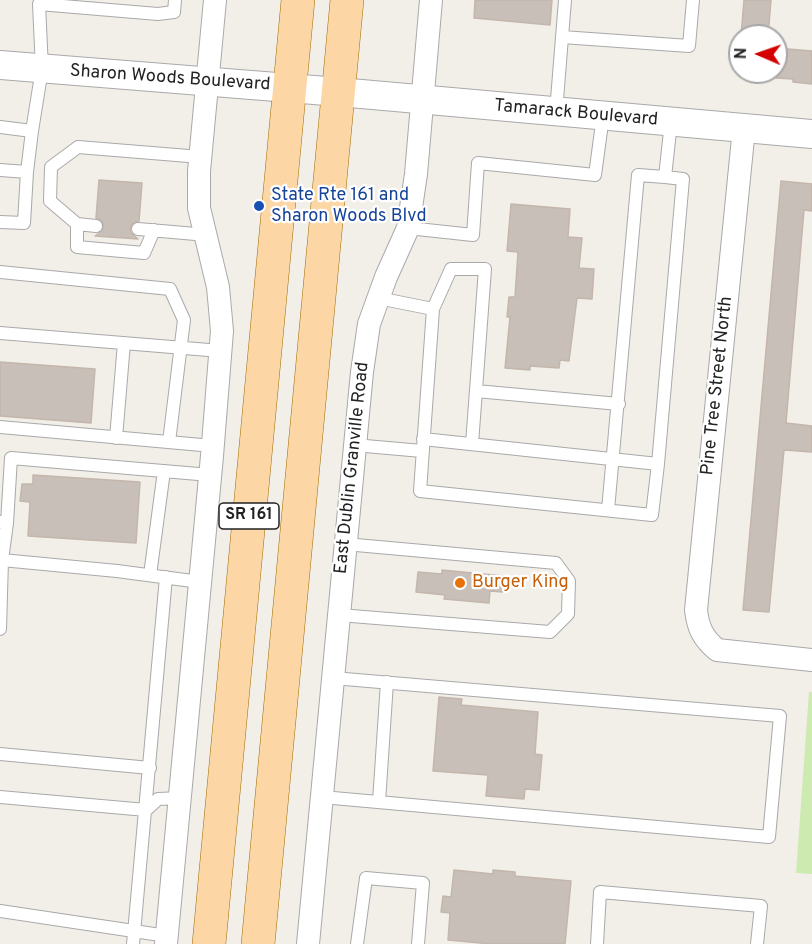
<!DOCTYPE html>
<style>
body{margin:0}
#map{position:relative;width:812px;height:944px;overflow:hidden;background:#f2efe9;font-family:Overpass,sans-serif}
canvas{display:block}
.north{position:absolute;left:728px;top:24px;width:60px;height:60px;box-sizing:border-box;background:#fff;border:2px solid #a7a7a7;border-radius:50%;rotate:272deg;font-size:16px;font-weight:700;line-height:24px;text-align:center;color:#222}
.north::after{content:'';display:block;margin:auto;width:21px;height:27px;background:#d40000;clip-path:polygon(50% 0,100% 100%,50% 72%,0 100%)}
</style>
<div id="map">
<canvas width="812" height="944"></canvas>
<div class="north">N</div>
</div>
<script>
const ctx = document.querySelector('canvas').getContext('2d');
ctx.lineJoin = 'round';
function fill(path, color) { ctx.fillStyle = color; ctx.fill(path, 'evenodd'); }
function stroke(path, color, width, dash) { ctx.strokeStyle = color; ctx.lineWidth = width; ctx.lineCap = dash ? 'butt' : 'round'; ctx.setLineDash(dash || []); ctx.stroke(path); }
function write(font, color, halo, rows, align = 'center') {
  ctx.font = font + ' Overpass,sans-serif'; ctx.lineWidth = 4.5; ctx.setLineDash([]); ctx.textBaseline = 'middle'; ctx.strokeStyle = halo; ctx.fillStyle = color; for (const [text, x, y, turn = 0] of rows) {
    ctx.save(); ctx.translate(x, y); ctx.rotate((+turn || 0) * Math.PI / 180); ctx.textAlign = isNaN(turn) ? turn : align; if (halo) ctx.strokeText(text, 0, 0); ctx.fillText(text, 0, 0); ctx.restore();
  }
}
const grass = new Path2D(`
 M809,692h3v182l-16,-1z`);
const building = new Path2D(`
 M475,0h77l-2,25 -76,-7z
 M744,0h27l-3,36h-27z
 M776,48l36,3v33l-19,-2v-3l-17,-1z
 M99,180l43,3 -3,38 -7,3 -2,5 1,4 7,6 -43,-3 7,-5 2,-5 -3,-6 -5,-2z
 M781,181l31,3v27l-8,-1 -18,213 26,3v26l-28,-2 -15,162 -26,-2z
 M511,204l59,5 -2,28 14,1 -3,30 15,1 -2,30 -15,-1 -8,63 -9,-1 -1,8 -29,-2v4l-25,-2 5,-51h-3l2,-20h6l3,-45 -11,-1z
 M0,362l95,7 -4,54 -91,-7z
 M33,475l107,7 -4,61 -108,-7 2,-34 -10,-1 2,-17h11z
 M442,570l62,6 -1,16 -13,-1 -1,12 -45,-4 1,-4 -29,-3 2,-20 24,2z
 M439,697l23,2 -1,6 77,7 -3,42 7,1 -3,35 -14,-1 -1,10 -38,-3 2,-21 -55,-4z
 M454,870l39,4v-4l22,2v4l56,5 -6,63h-74l-43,-4 2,-27 -9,-1 2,-16 8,1z`);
const service = new Path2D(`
 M562,37l127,9 4,-46
 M556,112l9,-112
 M0,127l32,4 10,-62 -3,-65 119,10 16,-2 1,-12
 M0,170l27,2
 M0,222l24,1 3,-51 5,-41
 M77,224v23l67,6 10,-23
 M96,226l-19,-2 -27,-23 1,-34 27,-20 123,10
 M408,228l65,7 5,-72 117,12 8,-59
 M138,229l69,6
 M0,272l170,17 14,31 -15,122
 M378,298l55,11
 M0,333l221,18
 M476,391l143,13
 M0,427l213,19
 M116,438l8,-95
 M423,439l235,25 25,-285 -18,-2 6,-55
 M472,444l13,-175h-34l-18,40 -13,182 232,24 6,-51
 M354,445l68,6
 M608,510l30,-335 27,2
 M0,522l7,1 4,-65 199,17
 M2,560l115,11 83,11
 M150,575l14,-104
 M339,615l211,17 18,-18 1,-33 -13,-18 -211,-19
 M0,629l2,-69 5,-37
 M0,754l150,14
 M0,797l146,13 12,-11 23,-1
 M322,797l447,40 11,-121 -447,-38
 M379,802l8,-120
 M0,911l167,25
 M133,944l33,-367
 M357,944l9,-66 57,5 -5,61
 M597,944l3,-52 161,14 -4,38`);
const minor = new Path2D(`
 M744,128l-48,482c2,18 7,28 21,40l95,10
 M166,944l46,-488 10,-125 -4,-44 -19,-79v-37l16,-171
 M308,944l54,-572 7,-48 17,-47 22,-49 8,-54 15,-174`);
const tertiary = new Path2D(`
 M0,65l339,27 473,42`);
const primary = new Path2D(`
 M209,944l89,-944
 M258,944l89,-944`);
const markers = [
 [259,206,6,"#1a4fb4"],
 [460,583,6,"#e8710a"]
];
const shields = [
 [249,516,60]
];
const shieldNames = [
 ["SR 161",249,516]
];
const streetNames = [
 ["Sharon Woods Boulevard",170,79,4],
 ["Tamarack Boulevard",576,114,5],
 ["Pine Tree Street North",718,386,-84],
 ["East Dublin Granville Road",353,468,-84]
];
const transitNames = [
 ["State Rte 161 and",271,196],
 ["Sharon Woods Blvd",271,217]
];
const foodNames = [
 ["Burger King",472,583]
];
fill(grass, '#cdebb0');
fill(building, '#c7bfb8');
stroke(building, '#c4b6ab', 1.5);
stroke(service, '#a9a9a9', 14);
stroke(minor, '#a9a9a9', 24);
stroke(tertiary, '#a9a9a9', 30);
stroke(primary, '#a06b00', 34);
stroke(service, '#fff', 12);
stroke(minor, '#fff', 22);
stroke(tertiary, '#fff', 28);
stroke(primary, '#fcd6a4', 33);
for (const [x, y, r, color] of markers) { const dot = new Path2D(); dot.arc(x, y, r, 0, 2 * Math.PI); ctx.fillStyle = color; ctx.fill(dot); stroke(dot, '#fff', 2); }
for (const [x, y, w] of shields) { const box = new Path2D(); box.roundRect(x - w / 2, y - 13, w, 26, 4.5); ctx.fillStyle = '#fff'; ctx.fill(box); stroke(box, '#222', 1.5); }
write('bold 16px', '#222', null, shieldNames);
write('18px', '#222', '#fff', streetNames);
write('18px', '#164399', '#fff', transitNames, 'left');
write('18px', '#c56008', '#fff', foodNames, 'left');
</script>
